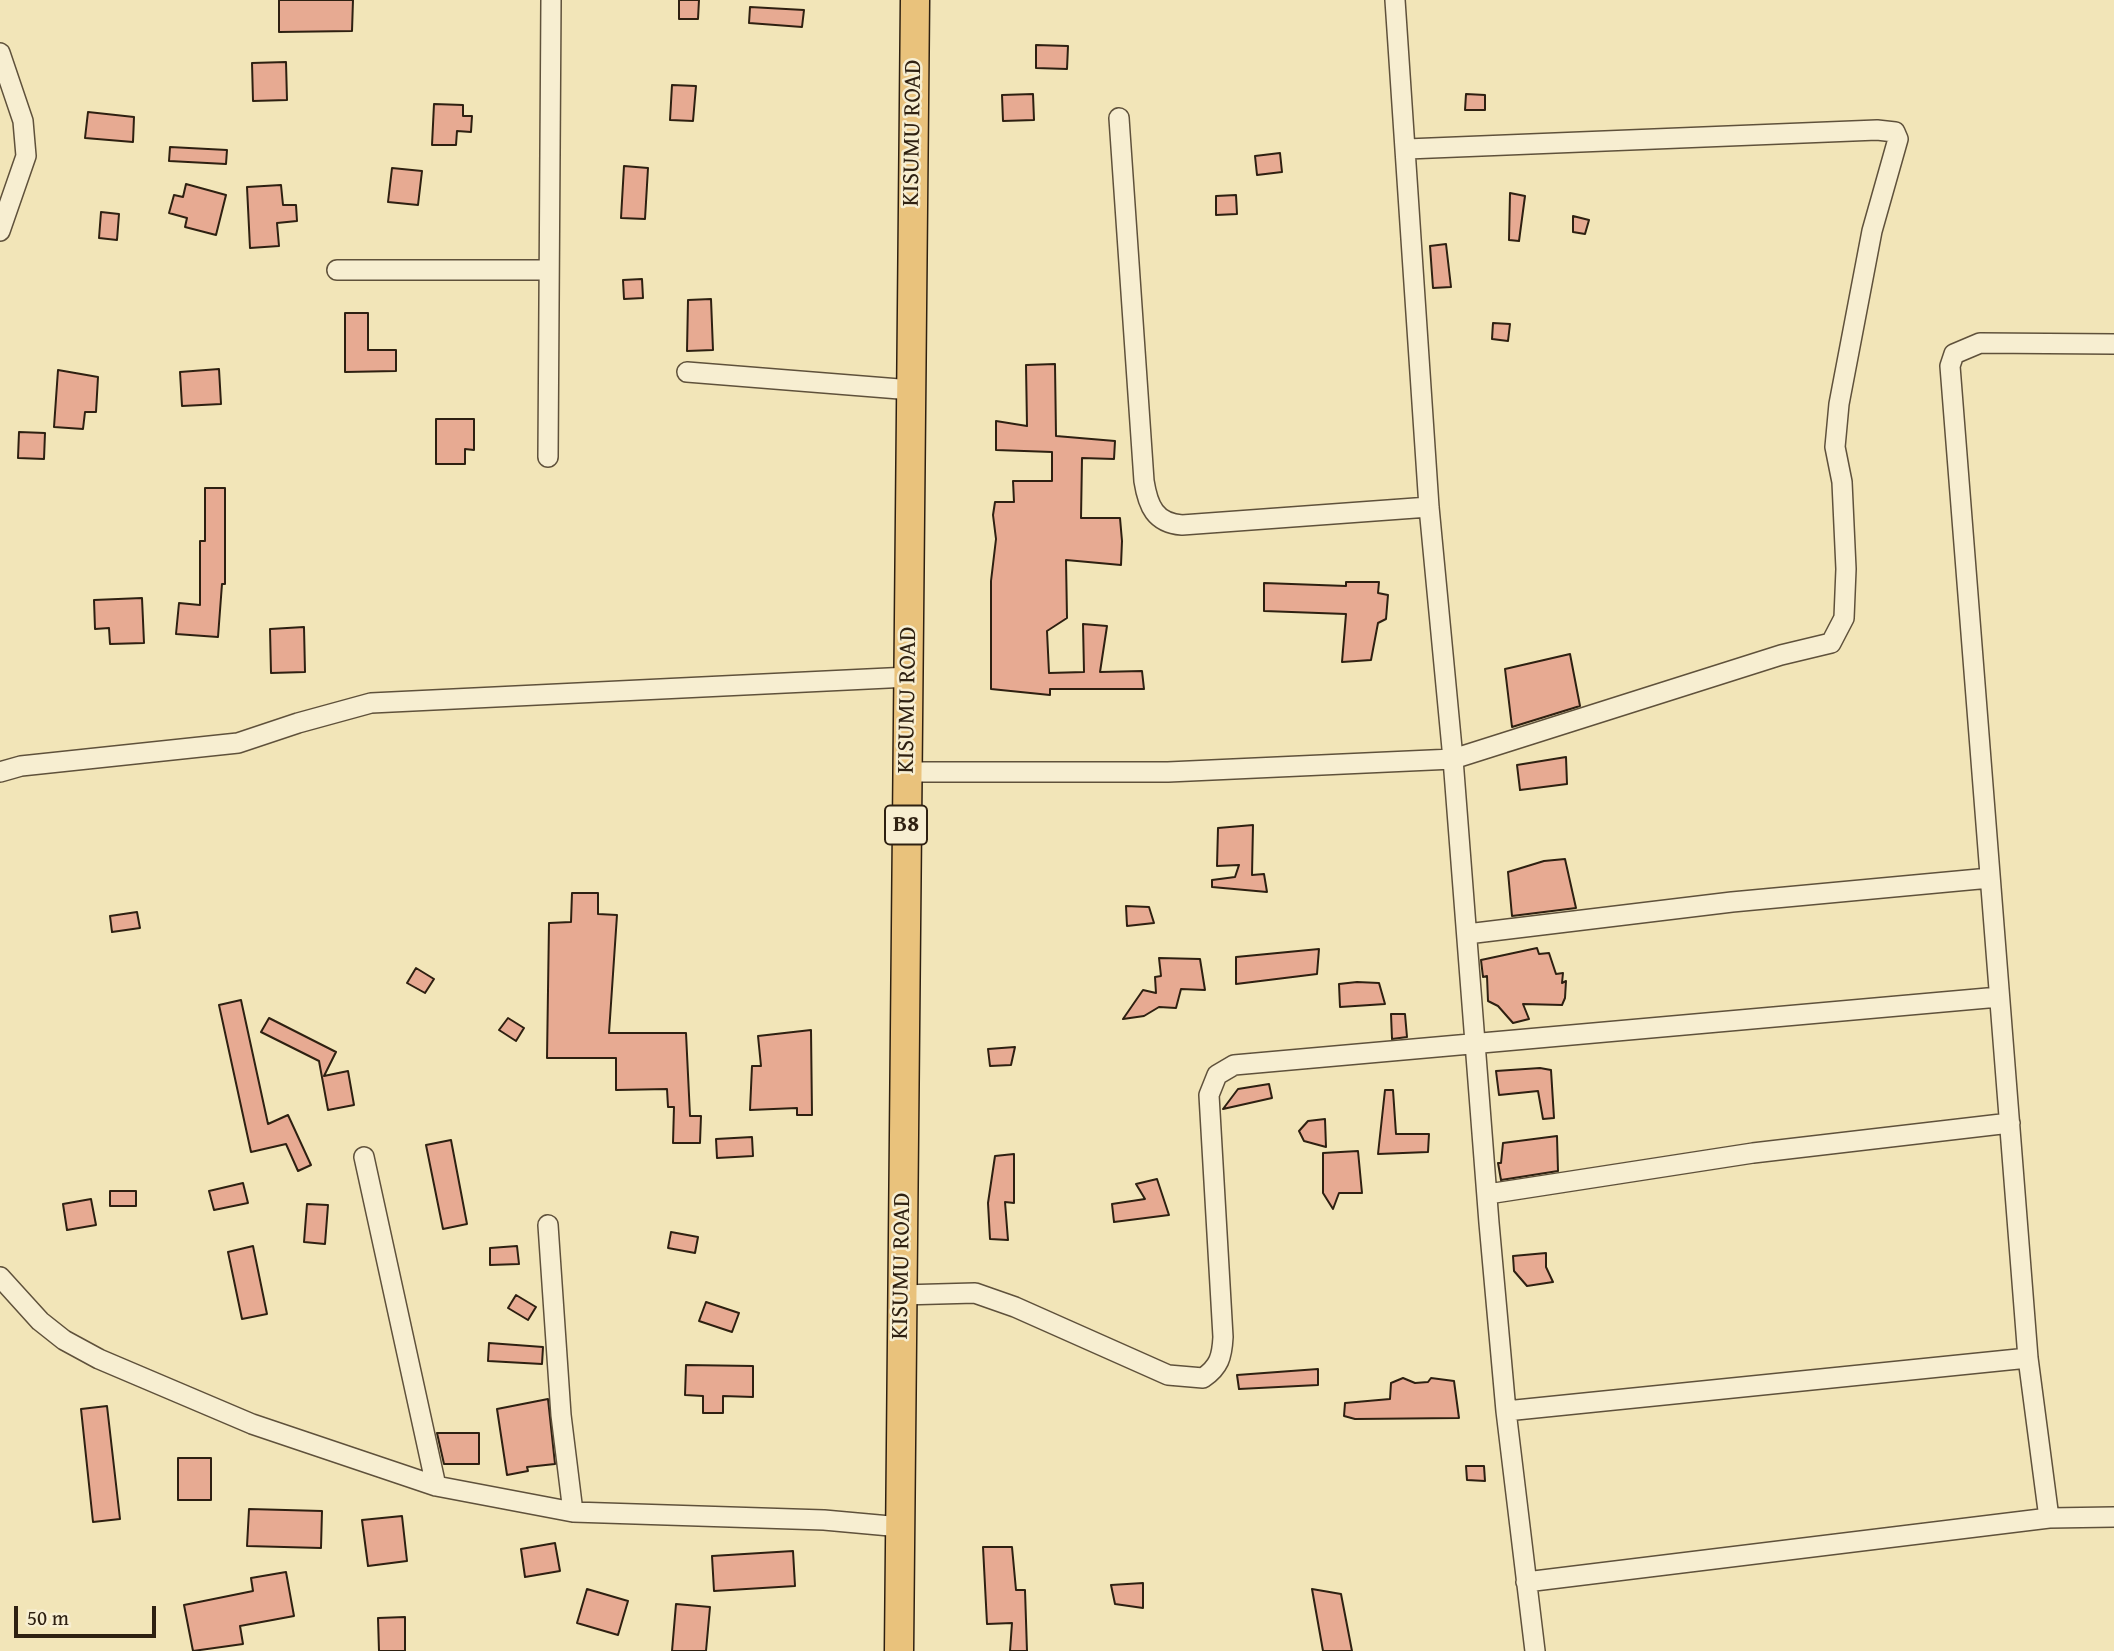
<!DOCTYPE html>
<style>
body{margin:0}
#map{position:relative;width:2114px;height:1651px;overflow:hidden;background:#f2e5b8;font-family:"Gentium Book Plus",serif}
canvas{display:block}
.scale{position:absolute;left:14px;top:1606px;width:142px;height:32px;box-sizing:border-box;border:4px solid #2e2011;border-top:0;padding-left:9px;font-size:21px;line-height:24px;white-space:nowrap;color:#2e2011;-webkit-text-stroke:5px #f7eed1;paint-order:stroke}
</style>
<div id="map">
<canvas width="2114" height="1651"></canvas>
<div class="scale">50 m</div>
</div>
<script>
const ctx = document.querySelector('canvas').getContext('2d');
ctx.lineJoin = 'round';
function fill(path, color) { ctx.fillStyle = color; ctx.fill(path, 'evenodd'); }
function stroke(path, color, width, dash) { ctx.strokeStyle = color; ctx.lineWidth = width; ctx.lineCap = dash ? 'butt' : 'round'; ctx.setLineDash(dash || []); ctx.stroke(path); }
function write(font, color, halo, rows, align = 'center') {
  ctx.font = font + ' "Gentium Book Plus",serif'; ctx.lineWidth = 5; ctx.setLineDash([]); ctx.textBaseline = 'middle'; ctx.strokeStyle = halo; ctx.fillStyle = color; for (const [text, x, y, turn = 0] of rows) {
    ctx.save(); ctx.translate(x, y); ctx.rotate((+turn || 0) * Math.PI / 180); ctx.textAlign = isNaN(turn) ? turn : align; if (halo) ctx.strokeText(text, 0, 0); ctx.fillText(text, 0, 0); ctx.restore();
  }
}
const building = new Path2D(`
 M279,0h74l-1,31 -73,1z
 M679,0h20l-1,19h-19z
 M750,7l54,3 -2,17 -53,-4z
 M1036,45l32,1 -1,23 -31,-1z
 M286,62l1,38 -34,1 -1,-38z
 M672,85l24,1 -3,35 -23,-1z
 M1033,94l1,26 -31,1 -1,-26z
 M1466,94l19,1v15h-20z
 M434,104l29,1v11h9l-1,16 -14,-1 -1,14h-24z
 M88,112l46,5 -1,25 -48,-4z
 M170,147l57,3 -1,14 -57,-3z
 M1280,153l2,19 -25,3 -2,-19z
 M624,166l24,2 -3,51 -24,-1z
 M392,168l30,3 -4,34 -30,-3z
 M186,184l40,11 -10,40 -31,-8 2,-9 -18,-5 5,-18 9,2z
 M281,185l2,20h13l1,16 -20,2 2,23 -29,2 -3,-61z
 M1510,193l15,3 -6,45 -10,-1z
 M1236,195l1,19 -21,1v-19z
 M101,212l18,2 -2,26 -18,-2z
 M1573,216l16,4 -4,14 -12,-2z
 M1446,244l5,43 -18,1 -3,-42z
 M642,279l1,19 -19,1 -1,-19z
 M711,299l2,51 -26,1 1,-51z
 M345,313h23v37h28v21l-51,1z
 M1493,323l17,1 -2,17 -16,-2z
 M1055,364l1,72 59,5 -1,18 -32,-1 -1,60h39l2,23 -1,24 -55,-5 1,58 -20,13 2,42 35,-1 -1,-48 24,2 -7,46 42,-1 2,18h-94v6l-59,-6v-108l5,-42 -3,-24 2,-13h19l-1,-21h39v-29l-56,-2v-29l31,5 -1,-61z
 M219,369l2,35 -39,2 -2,-34z
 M58,370l40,7 -2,35h-11l-2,17 -29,-2z
 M436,419h38v31l-9,-1v15h-29z
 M19,432l26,1 -1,26 -26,-1z
 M205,488h20v96h-3l-4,53 -42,-3 3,-31 21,2v-64h5z
 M1346,582h33l-1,11 10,2 -2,24 -8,4 -7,37 -29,2 4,-48 -82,-3v-28l82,3z
 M142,598l2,45 -34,1 -1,-16 -14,1 -1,-29z
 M304,627l1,45 -34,1 -1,-44z
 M1570,654l10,52 -68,21 -7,-58z
 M1566,757l1,27 -47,6 -3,-25z
 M1253,825l-1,50 12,-1 3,18 -55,-5v-7l23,-3 4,-12 -22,1 1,-38z
 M1565,859l11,49 -64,8 -4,-44 36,-11z
 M572,893h26v21l19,1 -8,118h77l4,83h11l-1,27h-27l1,-36h-6l-1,-18 -51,1v-32h-69l2,-135 22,-1z
 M1126,906l23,1 5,16 -27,3z
 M137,912l3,16 -28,4 -2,-16z
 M1537,948l2,6 10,-1 7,21 7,-1 -1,10 4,-2 -1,17 -3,7 -39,-1 6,15 -16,4 -15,-17 -10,-5 -1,-25 -4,1 -2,-17z
 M1319,949l-2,25 -81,10v-27z
 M1159,958l41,1 5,31 -24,-1 -5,19 -17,-1 -15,9 -21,3 20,-29 13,3 -1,-16 6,-1z
 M416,968l18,11 -9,14 -18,-10z
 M1357,982l22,1 6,21 -45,3 -1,-23z
 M241,1000l27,124 20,-9 23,50 -13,6 -12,-27 -35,8 -32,-147z
 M1391,1014h14l2,23 -15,2z
 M269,1018l67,34 -12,24 24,-5 6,34 -26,5 -9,-49 -58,-29z
 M508,1018l16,10 -8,13 -17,-11z
 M811,1030l1,85h-15v-7l-47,2 2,-44h9l-3,-30z
 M1015,1047l-4,18 -21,1 -2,-17z
 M1540,1068l11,2 3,48 -11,1 -5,-28 -39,4 -3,-24z
 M1269,1084l3,14 -49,11 15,-20z
 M1385,1090h8l3,44h33l-1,18 -50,2z
 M1325,1119l1,28 -22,-6 -5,-10 9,-10z
 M1557,1136l1,35 -57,9 -3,-17h3l2,-20z
 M752,1137l1,19 -36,2 -1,-19z
 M451,1140l16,84 -24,5 -17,-84z
 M1358,1151l4,42h-23l-6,16 -10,-16v-40z
 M1014,1154v49l-9,-1 3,38 -18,-1 -2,-36 7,-47z
 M1157,1179l12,36 -55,7 -2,-18 33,-5 -9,-15z
 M243,1183l5,20 -34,7 -5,-19z
 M110,1191h26v15h-26z
 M91,1199l5,26 -29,5 -4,-26z
 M307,1204l21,1 -3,39 -21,-2z
 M671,1232l27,5 -3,16 -27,-5z
 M253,1246l14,68 -25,5 -14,-67z
 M517,1246l2,18 -29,1v-17z
 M1546,1253v14l7,15 -26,4 -13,-15 -1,-15z
 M516,1295l20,12 -8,13 -20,-12z
 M706,1302l33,11 -7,19 -33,-11z
 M489,1343l54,4 -1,17 -54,-3z
 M686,1365l67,1v31l-30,-1v17h-20v-17l-18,-1z
 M1318,1369v16l-79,4 -2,-14z
 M1403,1378l12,5 13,-1 3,-4 23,3 5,37 -104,1 -11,-3 1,-13 45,-4 1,-16z
 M548,1399l7,65 -28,3 1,4 -21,4 -10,-66z
 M107,1406l13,113 -27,3 -12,-113z
 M437,1433h42v31h-35z
 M178,1458h33v42h-33z
 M1466,1466h18l1,15 -18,-1z
 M249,1509l73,2 -1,37 -74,-2z
 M402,1516l5,45 -39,5 -6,-46z
 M555,1543l5,28 -35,6 -4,-28z
 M983,1547h29l4,43h9l2,61h-17l2,-28 -25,1z
 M793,1551l2,35 -81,5 -2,-35z
 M286,1572l8,44 -54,10 3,18 -50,7 -9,-46 69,-14 -2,-13z
 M1143,1583v25l-28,-4 -4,-19z
 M587,1589l41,12 -10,34 -41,-12z
 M1312,1589l29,5 11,57h-29z
 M676,1604l34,3 -4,44h-34z
 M405,1617v34h-26l-1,-33z`);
const minor = new Path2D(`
 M1395,0l34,507 24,252 36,464 17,188 29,240
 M0,53l23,68 3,35 -26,75
 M1119,118l25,363c4,25 11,42 38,44l247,-18
 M337,270h212
 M687,372l225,18
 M548,457l3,-457
 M0,772l21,-6 217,-23 60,-20 73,-20 538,-26
 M907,772h261l285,-13 328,-104 50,-12 13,-25 2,-49 -4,-87 -7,-35 4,-43 33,-173 26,-92 -3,-7 -18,-2 -470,19
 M1467,934l265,-32 258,-24
 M364,1157l72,329
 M1488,1194l265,-41 257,-30
 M548,1225l13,190 12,97
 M0,1277l40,44 24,19 35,19 153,65 184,62 137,26 251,8 77,7
 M901,1295l74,-2 40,14 153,68 35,3c16,-11 19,-21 20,-41l-14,-242 8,-20 17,-10 765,-68
 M1506,1411l522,-53
 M2049,1518l-21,-160 -78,-992 4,-12 26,-11 134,1
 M1526,1582l523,-64 65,-1`);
const highway = new Path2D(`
 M899,1651l16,-1651`);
const shields = [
 [906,825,42]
];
const shieldNames = [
 ["B8",906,825]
];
const streetNames = [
 ["KISUMU ROAD",913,133,-89],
 ["KISUMU ROAD",908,700,-89],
 ["KISUMU ROAD",902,1266,-89]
];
fill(building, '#e7aa92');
stroke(building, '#2e2011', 2);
stroke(minor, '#5f513b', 22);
stroke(highway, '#2e2011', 31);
stroke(minor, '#f7eed1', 19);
stroke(highway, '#e9c27c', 28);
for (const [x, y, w] of shields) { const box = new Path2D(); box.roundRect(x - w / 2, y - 19.5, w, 39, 5); ctx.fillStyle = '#f7eed1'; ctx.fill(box); stroke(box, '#2e2011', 2); }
write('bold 23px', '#2e2011', null, shieldNames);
write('24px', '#2e2011', '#f7eed1', streetNames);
</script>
